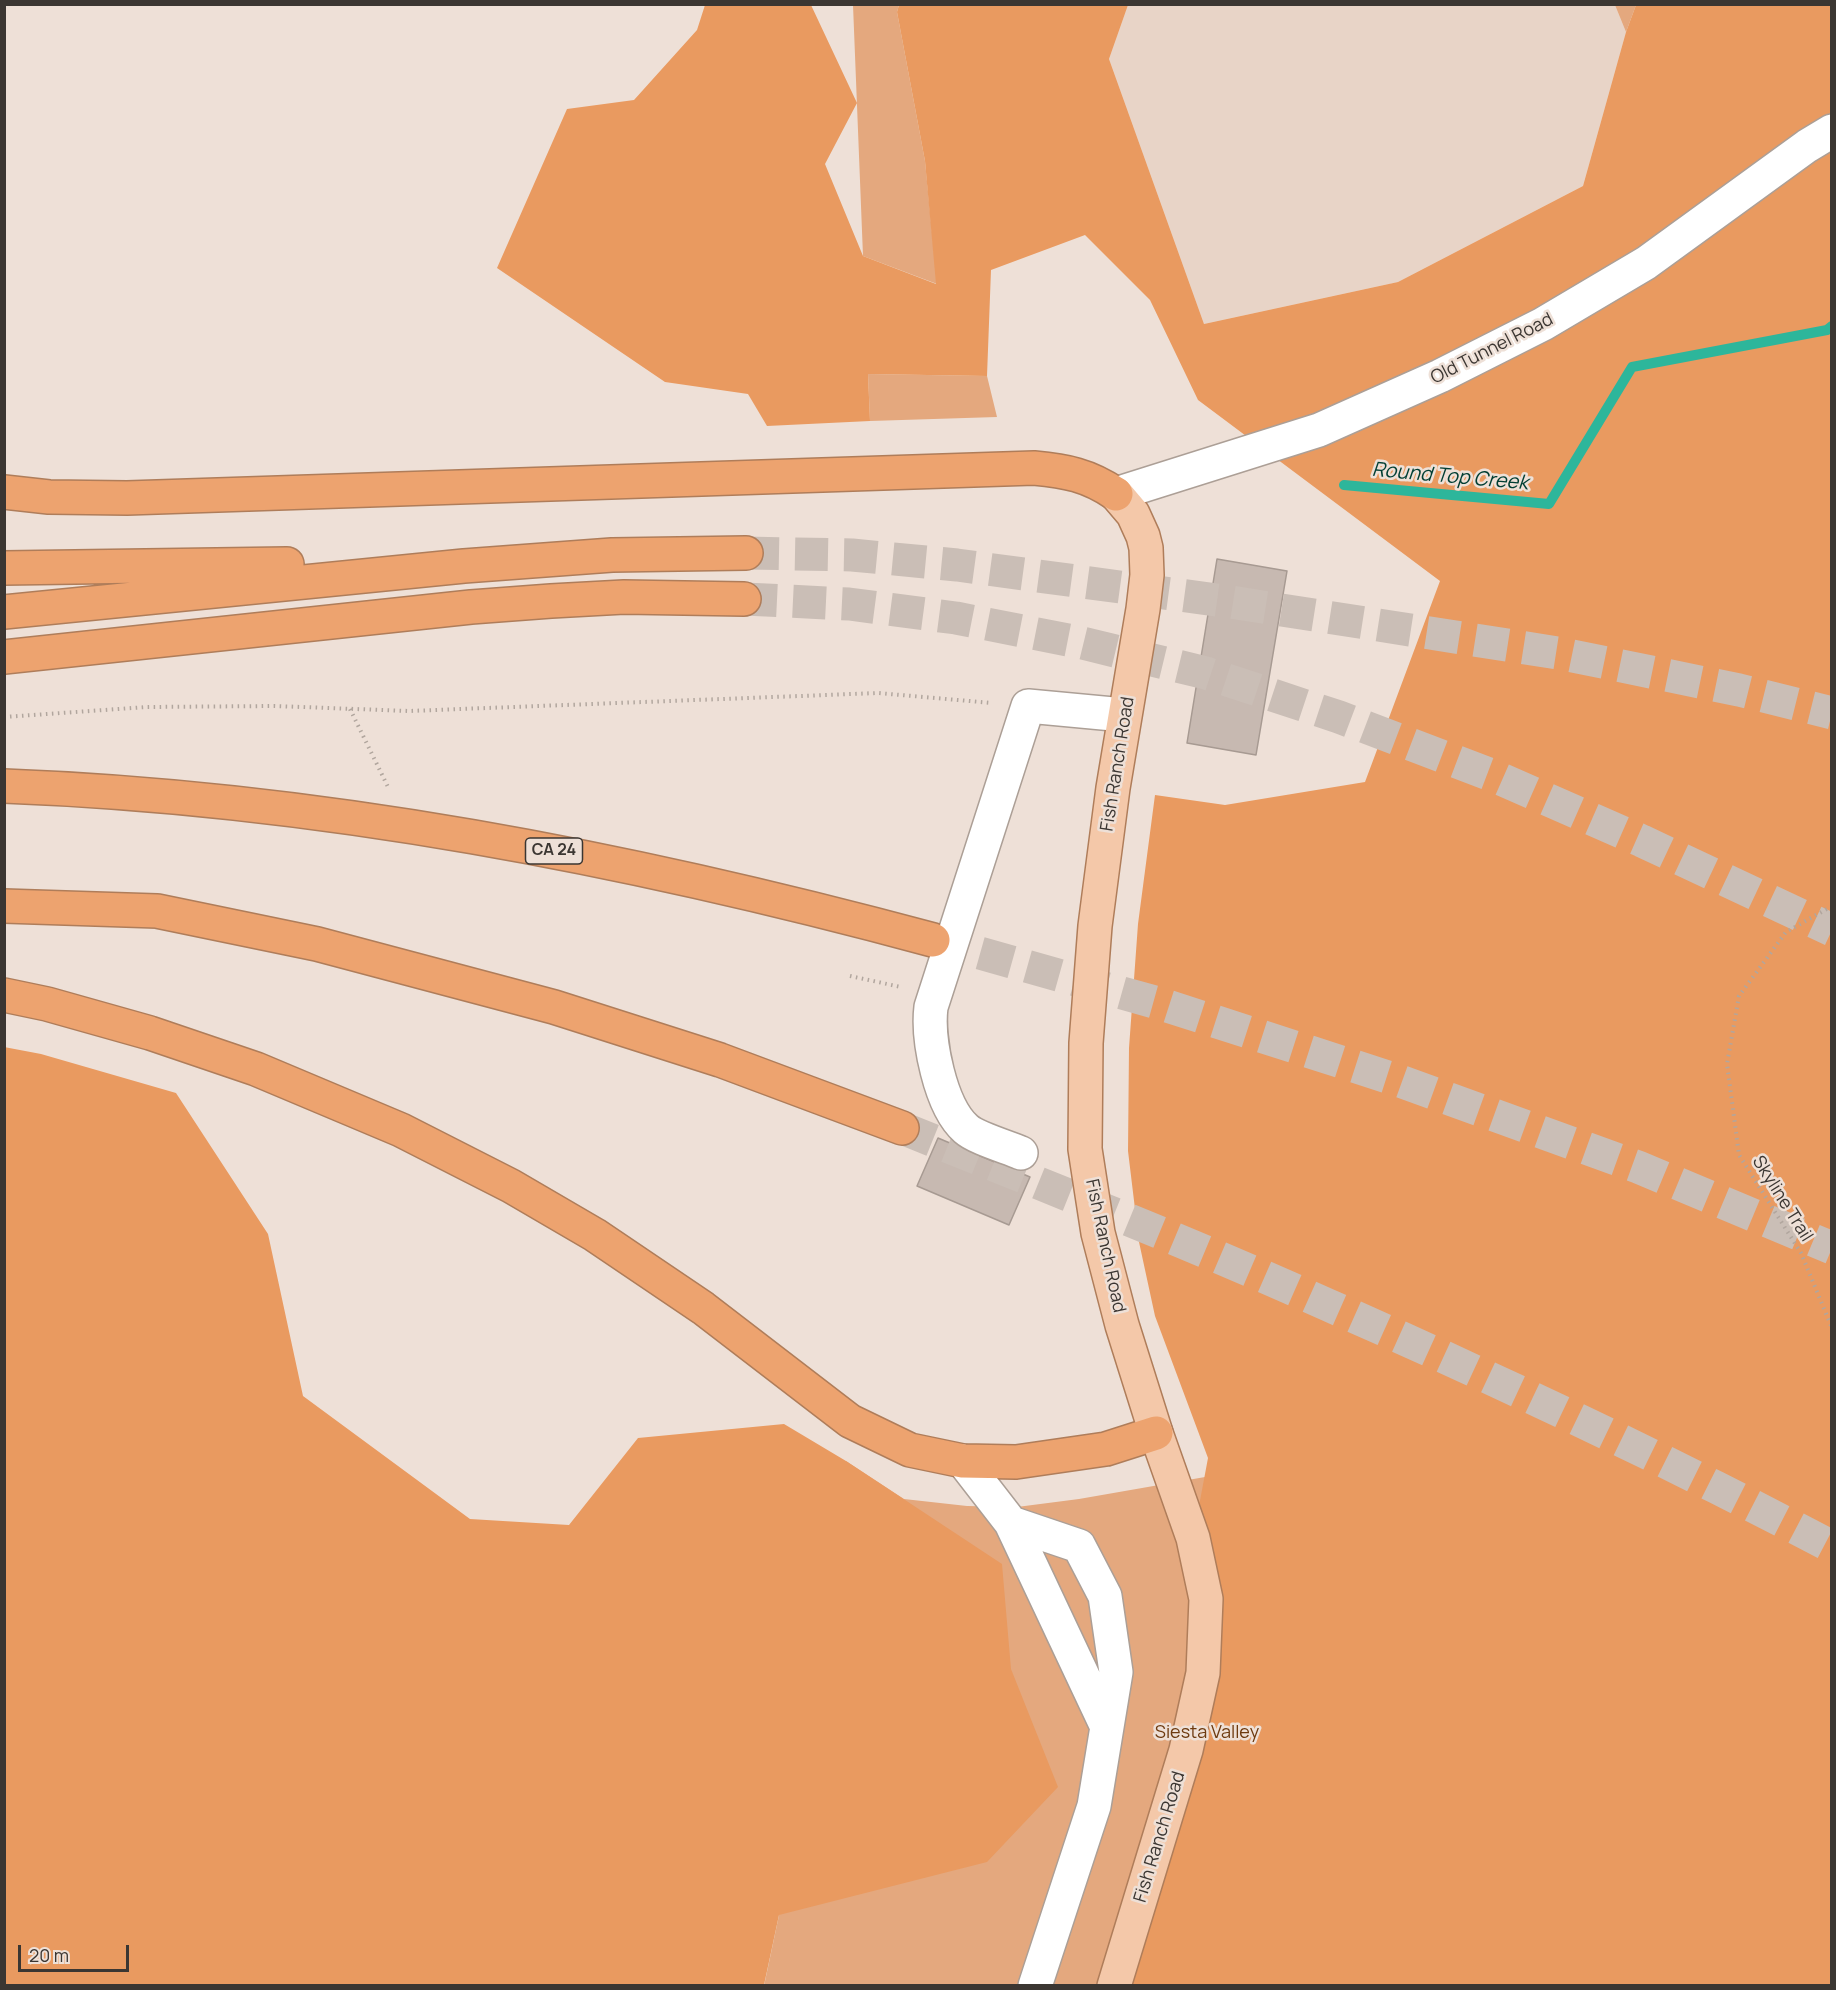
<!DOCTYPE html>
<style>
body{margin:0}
#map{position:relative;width:1836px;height:1990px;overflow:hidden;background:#eee0d7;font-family:Manrope,sans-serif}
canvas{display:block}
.frame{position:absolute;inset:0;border:6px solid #3b3632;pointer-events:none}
.scale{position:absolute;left:18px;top:1945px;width:111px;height:27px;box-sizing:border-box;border:3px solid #3b3632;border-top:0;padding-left:8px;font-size:18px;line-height:21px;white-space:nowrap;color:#3b3632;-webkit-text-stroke:4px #eee0d7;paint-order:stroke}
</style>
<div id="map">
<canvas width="1836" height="1990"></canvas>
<div class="frame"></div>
<div class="scale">20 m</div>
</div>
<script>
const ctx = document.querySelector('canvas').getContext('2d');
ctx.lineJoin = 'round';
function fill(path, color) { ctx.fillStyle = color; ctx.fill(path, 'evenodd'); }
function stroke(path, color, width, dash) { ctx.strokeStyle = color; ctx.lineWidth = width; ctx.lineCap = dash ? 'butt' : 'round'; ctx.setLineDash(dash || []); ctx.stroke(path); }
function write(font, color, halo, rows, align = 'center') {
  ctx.font = font + ' Manrope,sans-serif'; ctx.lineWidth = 5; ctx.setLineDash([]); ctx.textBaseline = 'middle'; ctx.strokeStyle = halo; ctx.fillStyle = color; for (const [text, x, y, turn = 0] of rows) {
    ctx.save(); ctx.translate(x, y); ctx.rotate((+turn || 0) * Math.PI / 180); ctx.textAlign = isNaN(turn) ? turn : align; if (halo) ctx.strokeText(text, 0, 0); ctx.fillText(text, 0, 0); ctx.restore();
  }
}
const built = new Path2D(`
 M1128,5h487l11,27 -43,154 -185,96 -194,42 -95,-265z`);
const green = new Path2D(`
 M853,5h46l-2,7 28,149 12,123 -74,-28z
 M1615,5h21l-10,27z
 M868,374l119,2 10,41 -127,4z
 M846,1461l58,38 63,7 50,1 62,-8 126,-22 269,508 -710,1 42,-198z`);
const forest = new Path2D(`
 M705,5h106l46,98 -32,61 38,92 73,28 -11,-123 -28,-149 2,-7h229l-19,54 95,265 194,-42 185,-96 43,-154 10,-27h195v1980h-717l72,-235 7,-212 15,-80 -53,-142 -16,-74 -11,-91 1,-103 9,-124 17,-129 70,10 140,-23 75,-201 -242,-181 -48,-100 -65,-65 -94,35 -4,106 -119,-2 2,47 -103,5 -19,-32 -83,-12 -168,-114 70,-159 67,-9 63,-70z
 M4,1047l37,7 135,39 92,141 35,162 167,123 99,6 69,-87 146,-14 62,37 156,103 9,105 47,118 -71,75 -208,53 -15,70h-759z`);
const stream = new Path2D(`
 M1344,485l205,19 83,-137 195,-37 5,-4`);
const building = new Path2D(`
 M1217,559l70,12 -31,184 -69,-12z
 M938,1138l92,39 -21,48 -92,-39z`);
const highwayTunnel = new Path2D(`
 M746,553l106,2 105,10 267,36 334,52 181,37 93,23
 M744,599l105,5 107,14 122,24 128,31 133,44 155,59 148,65 190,89
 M933,940l225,63 236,76 244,88 194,81
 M902,1128c143,58 286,114 426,177 170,75 339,155 504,242`);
const path = new Path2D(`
 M350,709l39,80
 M4,717l143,-10 128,-1 134,5 469,-18 114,10
 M1832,906l-46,26 -47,64 -12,68 12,91 62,98 31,75
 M850,976l51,11`);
const minor = new Path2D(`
 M1116,494l203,-64 121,-54 103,-52 103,-61 161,-117 25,-15
 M1021,1153c-14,-6 -45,-15 -55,-24 -26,-23 -39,-90 -35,-122l97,-301 96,9
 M963,1461l48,62 68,23 26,50 11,76 -22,134 -59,180
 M1011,1523l96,204`);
const major = new Path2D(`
 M1114,1986l72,-236 17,-77 3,-74 -13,-61 -37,-105 -34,-108 -24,-92 -13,-84 1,-106 9,-117 18,-138 30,-179 4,-34 -1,-27 -3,-12 -10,-22 -17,-20`);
const highway = new Path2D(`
 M4,492l45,5 78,1 907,-30c32,3 54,7 82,26
 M4,568l283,-4
 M4,612l460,-46 148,-11 134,-2
 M4,657l467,-50 80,-6 73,-4 120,2
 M4,786c315,12 625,72 929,154
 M4,906l153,5 160,33 237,63 166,53 182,68
 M4,995l43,9 103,29 106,36 145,61 110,56 84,49 108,73 147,113 60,29 53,11 53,1 90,-13 50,-16`);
const shields = [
 [554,851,57]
];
const shieldNames = [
 ["CA 24",554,851]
];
const streetNames = [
 ["Old Tunnel Road",1492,349,-27],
 ["Fish Ranch Road",1118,764,-81],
 ["Skyline Trail",1782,1199,58],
 ["Fish Ranch Road",1105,1246,78],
 ["Fish Ranch Road",1160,1837,-73]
];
const parkNames = [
 ["Siesta Valley",1207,1733]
];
const waterNames = [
 ["Round Top Creek",1450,477,5]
];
fill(built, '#e8d4c7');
fill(green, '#e4a87e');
fill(forest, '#e99a60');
stroke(stream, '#2db69b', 10);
fill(building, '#c7b9b1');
stroke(building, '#a79a92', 1.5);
stroke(highwayTunnel, '#cabeb6', 33, [33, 16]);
stroke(minor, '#ac9f96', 36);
stroke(major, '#af7d5a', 36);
stroke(highway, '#af7d5a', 36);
stroke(path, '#b1a69e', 4, [1.5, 4.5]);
stroke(minor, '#fff', 33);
stroke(major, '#f4c8a9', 33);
stroke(highway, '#eda36f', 33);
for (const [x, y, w] of shields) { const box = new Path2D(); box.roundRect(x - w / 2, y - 13, w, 26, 4.5); ctx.fillStyle = '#eee0d7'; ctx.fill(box); stroke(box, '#3b3632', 1.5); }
write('bold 16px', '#3b3632', null, shieldNames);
write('18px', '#3b3632', '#eee0d7', streetNames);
write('18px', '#6e3a0f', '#eee0d7', parkNames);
write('italic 20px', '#013e33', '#eee0d7', waterNames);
</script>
